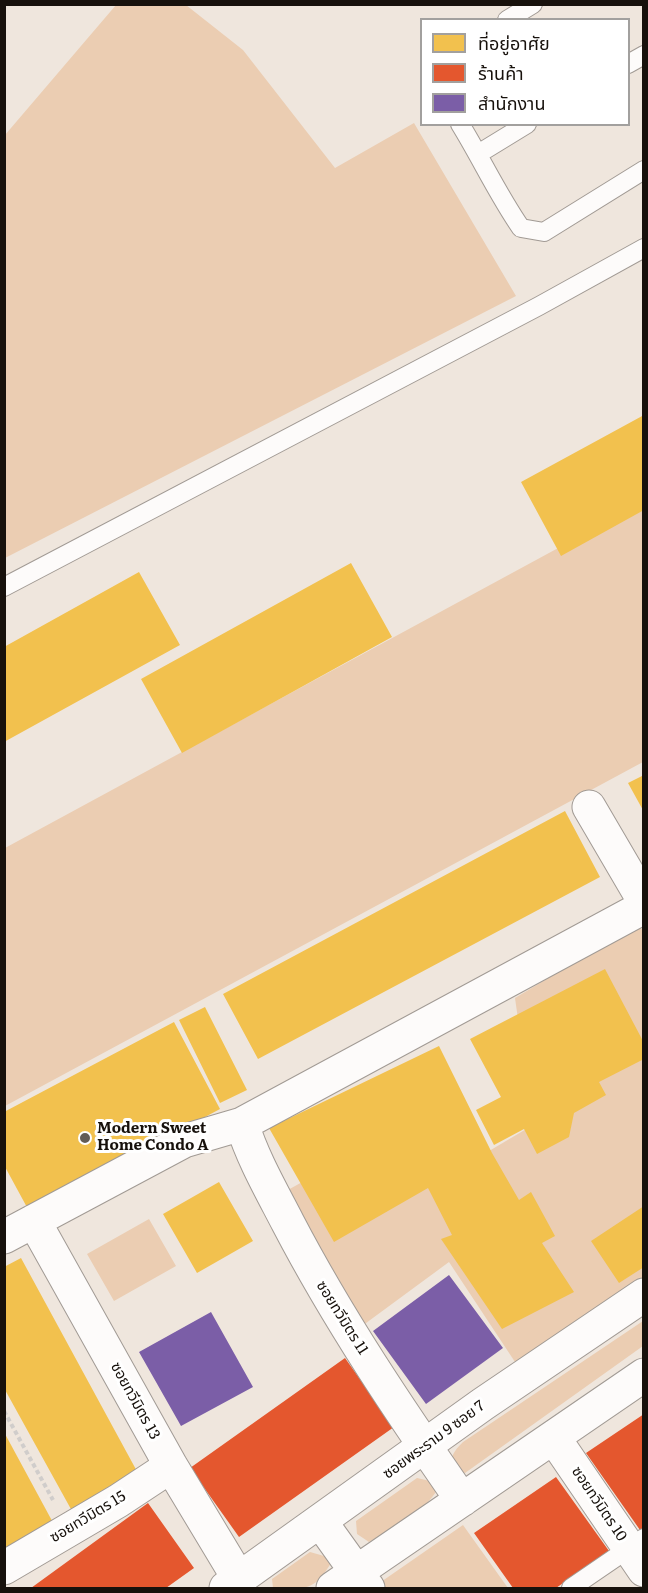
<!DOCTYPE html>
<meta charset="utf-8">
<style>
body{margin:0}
#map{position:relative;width:648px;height:1593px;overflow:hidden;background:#efe6dd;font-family:Literata,"Noto Sans Thai",serif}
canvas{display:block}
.frame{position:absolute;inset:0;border:6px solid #17110c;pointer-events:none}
.legend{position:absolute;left:420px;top:18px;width:210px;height:108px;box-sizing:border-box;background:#fff;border:2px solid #a2a09e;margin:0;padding:8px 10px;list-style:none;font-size:18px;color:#17110c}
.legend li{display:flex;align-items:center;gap:12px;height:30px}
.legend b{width:30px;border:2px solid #a2a09e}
</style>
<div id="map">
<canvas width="648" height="1593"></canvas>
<div class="frame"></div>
<ul class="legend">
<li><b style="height:16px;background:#f2c14e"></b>ที่อยู่อาศัย</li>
<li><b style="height:16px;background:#e4572e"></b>ร้านค้า</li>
<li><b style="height:16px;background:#7b5ea7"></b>สำนักงาน</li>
</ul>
</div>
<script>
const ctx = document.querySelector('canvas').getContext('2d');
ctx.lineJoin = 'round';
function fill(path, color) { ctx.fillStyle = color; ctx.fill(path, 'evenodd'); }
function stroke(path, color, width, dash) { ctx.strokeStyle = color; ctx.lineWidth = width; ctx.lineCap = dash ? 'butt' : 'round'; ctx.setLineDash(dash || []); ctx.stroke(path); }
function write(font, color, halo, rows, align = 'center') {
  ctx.font = font + ' Literata,"Noto Sans Thai",serif'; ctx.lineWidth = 6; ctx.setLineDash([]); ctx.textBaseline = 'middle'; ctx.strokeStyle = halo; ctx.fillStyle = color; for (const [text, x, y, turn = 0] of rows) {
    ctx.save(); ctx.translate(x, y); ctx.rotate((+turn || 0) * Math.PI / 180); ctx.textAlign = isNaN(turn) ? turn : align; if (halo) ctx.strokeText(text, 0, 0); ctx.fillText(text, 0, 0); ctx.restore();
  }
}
const green = new Path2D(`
 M116,5h70l57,45 92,118 79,-45 102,173 -511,262v-423z
 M643,502v260l-638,344v-258z
 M632,928h9l3,4 -1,347 -126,86 -68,-103 -87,64 -76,-135 170,-94 28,57 49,-29 -18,-127z
 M149,1219l27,47 -62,35 -27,-47z
 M643,1321v25l-178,127 -12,-3c-4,-13 1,-19 10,-28z
 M417,1478l13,3 8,8c-16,25 -44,39 -69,53l-12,-8 -1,-13z
 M463,1525l45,63h-127l-3,-4z
 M310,1552l14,4 7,7c-18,30 -26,25 -58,25l-1,-9z`);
const homes = new Path2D(`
 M644,415v95l-83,46 -40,-74z
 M351,563l41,74 -210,116 -41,-74z
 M139,572l41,73 -176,97v-95z
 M644,775v37l-16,-29z
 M565,811l35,66 -342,182 -35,-65z
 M605,969l39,74v16l-45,23 7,13 -32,18 -5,24 -32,17 -13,-25 -30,16 -18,-35 25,-13 -31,-58z
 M205,1007l42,83 -27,13 -41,-83z
 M174,1022l46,87 -191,102 -25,-46v-53z
 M439,1046l53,107 27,47 12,-8 24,44 -13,7 32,49 -72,37 -61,-90 11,-4 -24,-47 -94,54 -65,-114z
 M219,1182l34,59 -56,32 -34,-59z
 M644,1206v61l-25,16 -28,-42z
 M21,1258l118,217 -67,36 -68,-123v-121z
 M4,1432l53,98 -53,28z`);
const shops = new Path2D(`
 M345,1358l49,69 -155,110 -49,-69z
 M644,1414v114l-4,2 -54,-77z
 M556,1477l53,74 -53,37h-43l-39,-55z
 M148,1503l46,65 -28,20h-135z`);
const offices = new Path2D(`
 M449,1275l54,73 -77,56 -53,-73z
 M211,1312l42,75 -72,39 -42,-74z`);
const path = new Path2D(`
 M4,1411l49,89`);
const service = new Path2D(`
 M507,20l26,-16
 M628,64l16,-9
 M460,124c21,34 38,71 61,104l23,4 100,-62
 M478,154l49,-30
 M4,587l535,-281 105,-58
 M571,1588l73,-50`);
const minor = new Path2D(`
 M589,807l55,94
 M242,1124c11,35 29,66 46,99 50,96 112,188 174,277
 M34,1221l137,245 68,113
 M4,1237l180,-96 58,-17 402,-217
 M554,1438l90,132
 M320,1521l48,67
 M4,1568l114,-67 53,-35
 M226,1588l257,-184 161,-109
 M333,1588l311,-213`);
const markers = [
 [85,1138,6,"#635c55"]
];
const poiNames = [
 ["Modern Sweet",97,1129],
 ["Home Condo A",97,1146]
];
const streetNames = [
 ["ซอยทวีมิตร 11",342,1318,58],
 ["ซอยทวีมิตร 13",135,1401,61],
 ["ซอยพระราม 9 ซอย 7",434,1440,-36],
 ["ซอยทวีมิตร 10",599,1504,56],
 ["ซอยทวีมิตร 15",88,1517,-31]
];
fill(green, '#ebcdb2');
fill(homes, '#f2c14e');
fill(shops, '#e4572e');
fill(offices, '#7b5ea7');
stroke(service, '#a19a94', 20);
stroke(minor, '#a19a94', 35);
stroke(path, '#d0cdcb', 4, [4.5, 3]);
stroke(service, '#fdfbfa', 18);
stroke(minor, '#fdfbfa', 33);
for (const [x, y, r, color] of markers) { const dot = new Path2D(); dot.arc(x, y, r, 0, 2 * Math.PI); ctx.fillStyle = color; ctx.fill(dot); stroke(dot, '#fff', 2); }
write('bold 15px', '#17110c', '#fff', poiNames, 'left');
write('15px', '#17110c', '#fff', streetNames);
</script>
